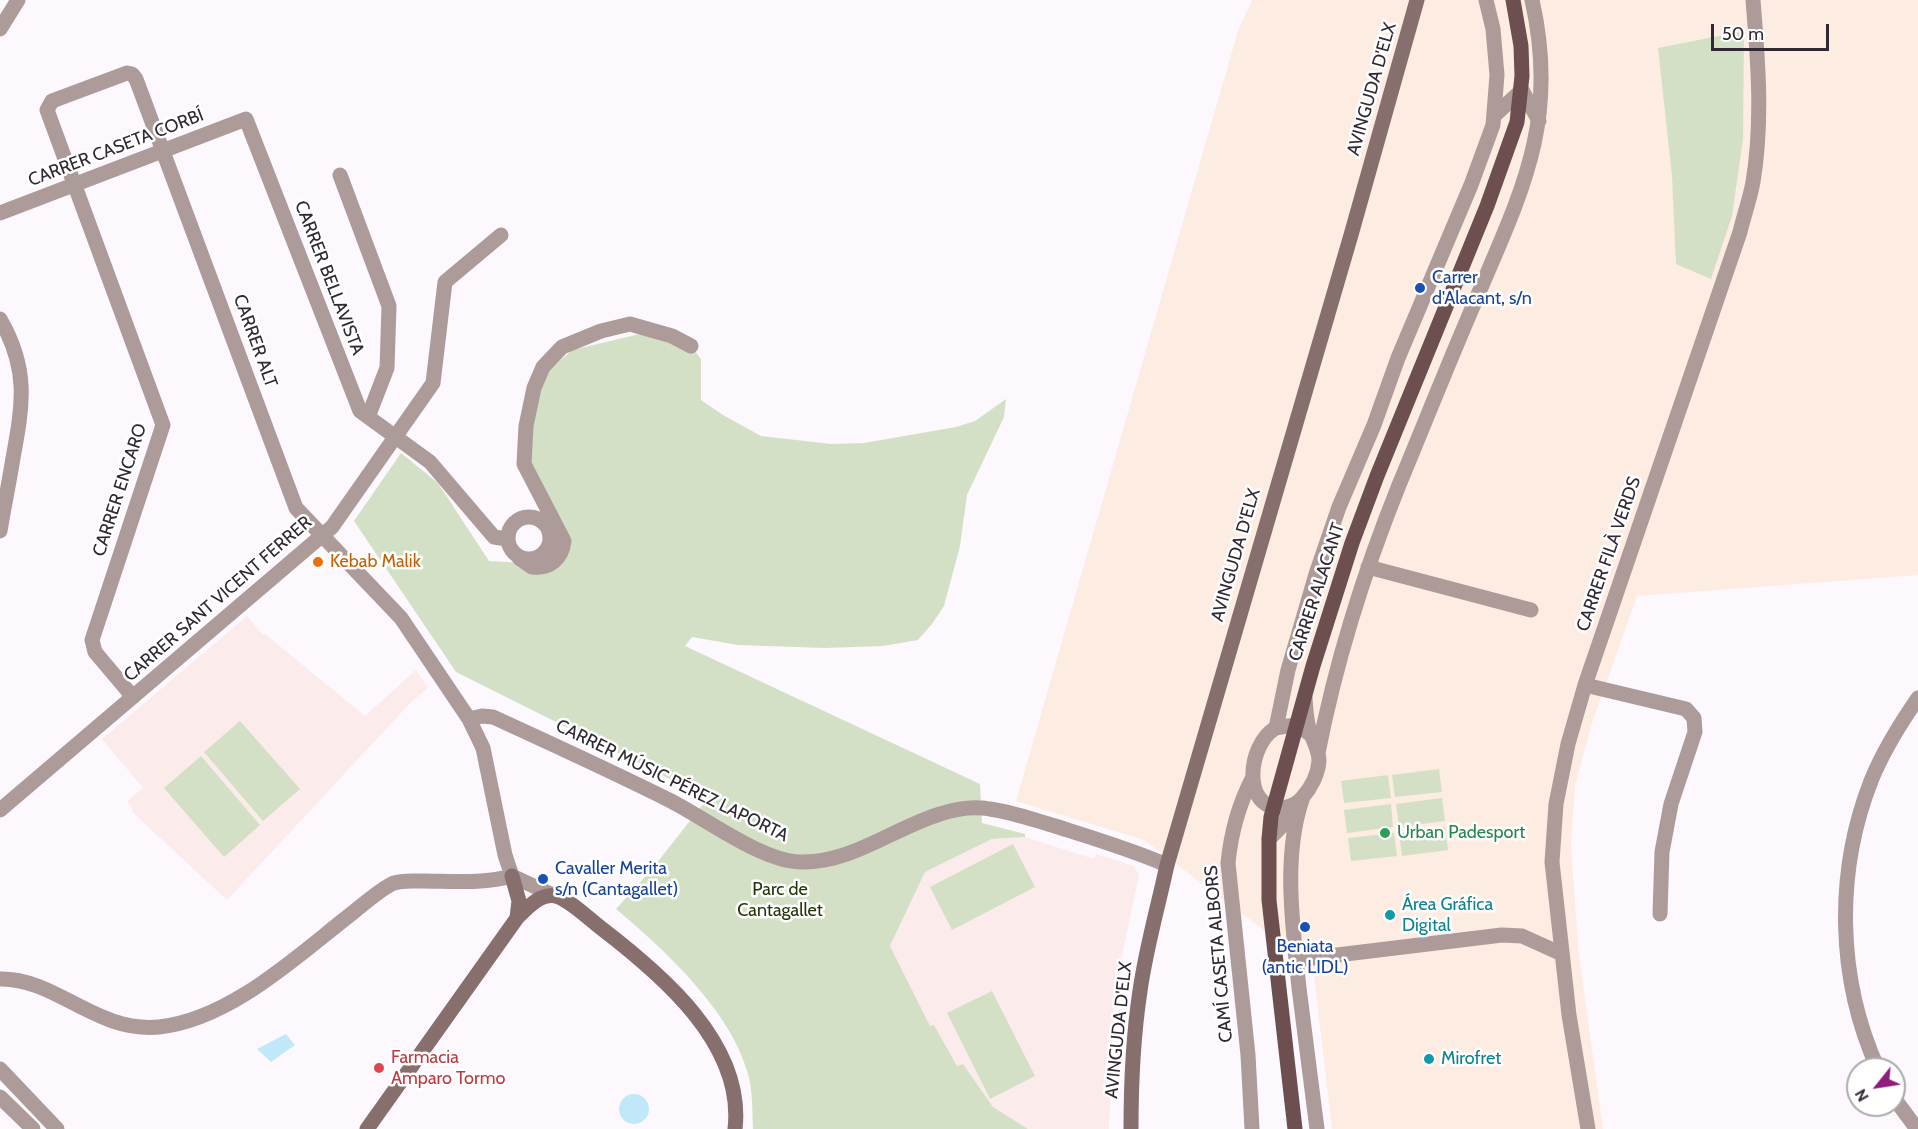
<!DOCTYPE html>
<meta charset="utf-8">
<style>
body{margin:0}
#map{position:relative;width:1918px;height:1129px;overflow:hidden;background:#fcf8fe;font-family:Cabin,sans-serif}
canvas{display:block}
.north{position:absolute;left:1846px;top:1057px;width:60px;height:60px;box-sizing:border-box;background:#fff;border:2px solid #aca9ad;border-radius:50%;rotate:240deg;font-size:16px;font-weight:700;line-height:24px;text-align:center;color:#302833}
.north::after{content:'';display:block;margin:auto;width:21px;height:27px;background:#8e1d7f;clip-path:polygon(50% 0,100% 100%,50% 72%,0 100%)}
.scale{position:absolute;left:1711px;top:24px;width:118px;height:27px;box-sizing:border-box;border:3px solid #302833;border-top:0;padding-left:8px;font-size:18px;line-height:21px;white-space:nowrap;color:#302833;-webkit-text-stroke:4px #fff;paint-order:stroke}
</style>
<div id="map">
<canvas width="1918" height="1129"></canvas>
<div class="north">N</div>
<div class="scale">50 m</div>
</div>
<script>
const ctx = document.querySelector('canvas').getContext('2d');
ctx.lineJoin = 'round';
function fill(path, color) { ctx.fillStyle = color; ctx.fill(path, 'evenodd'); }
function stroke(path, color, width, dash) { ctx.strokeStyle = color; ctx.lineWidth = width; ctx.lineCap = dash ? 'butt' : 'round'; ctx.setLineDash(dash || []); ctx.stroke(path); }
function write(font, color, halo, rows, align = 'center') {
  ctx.font = font + ' Cabin,sans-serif'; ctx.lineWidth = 5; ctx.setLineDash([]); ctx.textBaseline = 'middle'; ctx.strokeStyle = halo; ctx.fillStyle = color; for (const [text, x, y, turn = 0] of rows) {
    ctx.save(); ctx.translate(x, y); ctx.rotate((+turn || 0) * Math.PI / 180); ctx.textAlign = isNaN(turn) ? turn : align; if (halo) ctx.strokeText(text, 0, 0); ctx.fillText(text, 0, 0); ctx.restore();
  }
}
const industrial = new Path2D(`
 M1252,0h666v575l-281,21 -46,130 -16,60 -4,58 7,104 25,181h-271l-19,-162 -169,-127 -128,-39 222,-770z`);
const education = new Path2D(`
 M247,616l16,19 2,-1 100,82 51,-46 12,18 -17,14 -184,198 -96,-89 2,-2 -6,-8 16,-13 -41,-49z
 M1025,837l69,22 2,-5 38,12 5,9 -17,81 -9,57 -4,116h-81l-35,-22 -30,-43 -6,2 -23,-41 -4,2 -40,-81 35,-74 67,-33z`);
const green = new Path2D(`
 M1744,31l-1,108 -11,77 -21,63 -35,-15 -4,-88 -14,-128z
 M644,333l47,13 10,13v41l22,15 38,21 70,8 33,-1 92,-16 19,-6 31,-22 -2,18 -37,78 -7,51 -16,60 -12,18 -14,16 -35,6 -58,2 -87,-3 -46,-8 -7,9 295,138 2,39 43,11v3l-33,2 -67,33 -35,74 40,80 4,-1 23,41 6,-2 30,43 35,22h-275c-1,-19 0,-37 -5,-55 -17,-63 -84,-125 -132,-165l36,-40 56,-71 -252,-126 -102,-151 47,-68 37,30 51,78 52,3 15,-14 1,-12 -31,-83 16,-78 30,-27z
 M240,721l60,68 -37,32 -59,-69z
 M201,756l59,69 -36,32 -60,-69z
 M1439,769l3,23 -47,5 -3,-22z
 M1388,775l3,23 -47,5 -3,-22z
 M1442,798l3,23 -46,6 -3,-23z
 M1391,804l2,23 -46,6 -3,-23z
 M1445,827l3,23 -46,6 -3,-23z
 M1394,833l3,23 -46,5 -3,-23z
 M1013,844l22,43 -83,43 -22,-43z
 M992,991l43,85 -45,23 -43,-86z`);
const water = new Path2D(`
 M286,1034l9,11 -24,17 -14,-13z
 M619 1109a15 15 0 1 1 30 0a15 15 0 1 1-30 0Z`);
const street = new Path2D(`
 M0,29l18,-29
 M1495,115l27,-25 17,31
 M340,175l49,131 -2,62 -19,49
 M0,213l246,-94 114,292 70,51 64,75 13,2
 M0,319c29,50 23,85 13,139 -4,25 -9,49 -13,73
 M508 538a21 21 0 1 1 42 0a21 21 0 1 1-42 0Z
 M519,558l13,9c18,2 30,-8 32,-26l-40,-77 2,-38 8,-38 9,-21 19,-20 39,-16 29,-7 42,12 19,10
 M1368,567l163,43
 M1585,685l101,24 8,9 1,14 -24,72 -9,48 -2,62
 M133,697l-38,-45 -3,-12 71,-215 -116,-315 5,-9 75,-28 5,1 4,5 160,429 105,110 68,101 14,29 22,107 7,21
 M1305,698c1,11 1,25 6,36 3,9 8,16 8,27 -1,13 -8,27 -17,37 -5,6 -13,9 -20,10 -41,1 -34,-62 -8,-79 6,-3 16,-3 23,-4l14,10
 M469,719l13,-3 11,1c59,27 118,54 176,83 36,18 92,61 131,62 50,2 94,-34 140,-48 15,-5 34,-8 50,-5 22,3 44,11 65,17 38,12 75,23 112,39
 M1276,728l12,-58 28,-96 23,-67 35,-82 24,-67 73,-173 22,-60 4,-50 -4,-46 -7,-29
 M1318,753c18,-92 46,-181 81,-268 25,-60 49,-121 75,-181 46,-109 86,-181 58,-304
 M1252,779c-14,27 -21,54 -24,84l20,192 4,74
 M1303,797c-21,58 -10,131 -4,191 6,47 12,94 18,141
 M0,810l332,-283 101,-144 12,-101 56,-47
 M1269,839l13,-13 14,-22
 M512,876l43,20
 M1296,960l206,-25 20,1 40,18
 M0,979c56,-1 96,54 159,48 69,-7 135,-68 187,-109 12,-9 35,-30 48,-35 8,-3 19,-2 27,-2 30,0 63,3 91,-5
 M0,1069l57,60
 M1878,1069c-41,-90 -43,-196 -7,-288 12,-30 29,-57 47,-83
 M0,1097l33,32
 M1894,1098l23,31
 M1588,1129l-19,-114 -17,-153 4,-58 12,-60 17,-59 155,-453c4,-17 10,-33 13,-50 10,-60 5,-122 0,-182`);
const secondary = new Path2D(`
 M517,918c10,-10 23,-25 39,-22 14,4 33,23 45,32 60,46 144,116 134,201
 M367,1129l150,-211 2,-17 -7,-25
 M1131,1129c0,-46 2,-92 9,-138 6,-43 18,-84 27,-126l184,-630 66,-235`);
const primary = new Path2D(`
 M1295,1129l-26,-229v-61l2,-22 42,-151 39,-123 25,-67 110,-270 30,-84 5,-46 -1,-30 -8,-46`);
const markers = [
 [1420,288,6,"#1a4fb4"],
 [318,562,6,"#e8710a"],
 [1385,833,6,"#2e9e5b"],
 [543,879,6,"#1a4fb4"],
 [1390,915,6,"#0f9aa8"],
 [1305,927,6,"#1a4fb4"],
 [1429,1059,6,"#0f9aa8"],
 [379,1068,6,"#e0444e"]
];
const streetNames = [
 ["AVINGUDA D'ELX",1372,89,-74],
 ["CARRER CASETA CORBÍ",116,148,-21],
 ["CARRER BELLAVISTA",329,278,69],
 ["CARRER ALT",255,341,70],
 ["CARRER ENCARO",120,490,-72],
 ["CARRER FILÀ VERDS",1609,554,-71],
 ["AVINGUDA D'ELX",1236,555,-74],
 ["CARRER ALACANT",1317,592,-72],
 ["CARRER SANT VICENT FERRER",218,599,-41],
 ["CARRER MÚSIC PÉREZ LAPORTA",672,781,26],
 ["CAMÍ CASETA ALBORS",1219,954,-95],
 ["AVINGUDA D'ELX",1119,1030,-84]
];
const transitNames = [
 ["Carrer",1432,278],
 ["d'Alacant, s/n",1432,299],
 ["Cavaller Merita",555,869],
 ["s/n (Cantagallet)",555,890],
 ["Beniata",1305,947,"center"],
 ["(antic LIDL)",1305,968,"center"]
];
const foodNames = [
 ["Kebab Malik",330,562]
];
const leisureNames = [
 ["Urban Padesport",1397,833]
];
const parkNames = [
 ["Parc de",780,890],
 ["Cantagallet",780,911]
];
const cultureNames = [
 ["Área Gráfica",1402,905],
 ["Digital",1402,926],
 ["Mirofret",1441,1059]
];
const healthNames = [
 ["Farmacia",391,1058],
 ["Amparo Tormo",391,1079]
];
fill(industrial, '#fdece1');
fill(education, '#fcebeb');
fill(green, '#d3e0c6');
fill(water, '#c1e8f8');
stroke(street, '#ad9b9a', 15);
stroke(secondary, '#876f6d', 15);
stroke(primary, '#6c4f4e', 15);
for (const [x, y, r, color] of markers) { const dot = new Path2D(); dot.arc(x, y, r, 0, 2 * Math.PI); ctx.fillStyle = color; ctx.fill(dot); stroke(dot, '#fff', 2); }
write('18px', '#302833', '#fff', streetNames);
write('18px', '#164399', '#fff', transitNames, 'left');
write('18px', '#c56008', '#fff', foodNames, 'left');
write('18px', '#27864d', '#fff', leisureNames, 'left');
write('18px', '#233706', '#fff', parkNames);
write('18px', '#0d838f', '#fff', cultureNames, 'left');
write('18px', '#be3a42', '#fff', healthNames, 'left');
</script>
